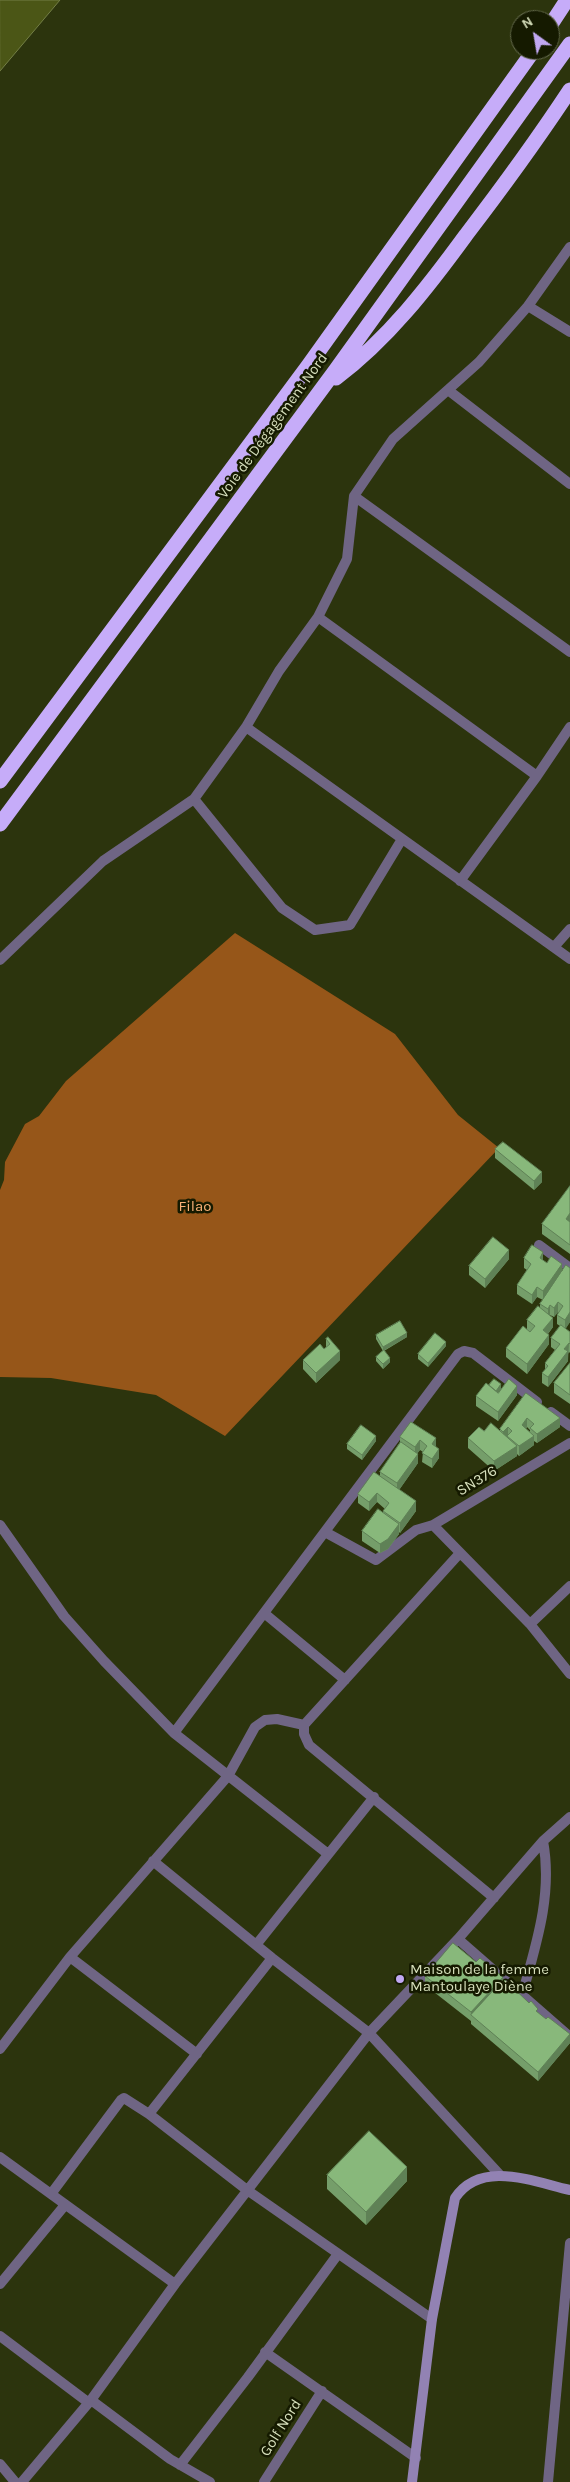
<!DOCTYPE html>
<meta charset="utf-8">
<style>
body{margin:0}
#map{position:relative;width:570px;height:2482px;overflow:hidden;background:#2c340d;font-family:Karla,sans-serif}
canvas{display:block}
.north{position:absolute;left:510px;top:10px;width:50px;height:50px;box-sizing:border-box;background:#151a00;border:1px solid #62684a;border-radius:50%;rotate:328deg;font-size:14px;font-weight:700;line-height:20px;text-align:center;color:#d5deba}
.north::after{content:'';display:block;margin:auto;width:18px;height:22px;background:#c1a8f3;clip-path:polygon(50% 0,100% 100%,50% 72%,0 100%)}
</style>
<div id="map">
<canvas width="570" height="2482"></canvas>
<div class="north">N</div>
</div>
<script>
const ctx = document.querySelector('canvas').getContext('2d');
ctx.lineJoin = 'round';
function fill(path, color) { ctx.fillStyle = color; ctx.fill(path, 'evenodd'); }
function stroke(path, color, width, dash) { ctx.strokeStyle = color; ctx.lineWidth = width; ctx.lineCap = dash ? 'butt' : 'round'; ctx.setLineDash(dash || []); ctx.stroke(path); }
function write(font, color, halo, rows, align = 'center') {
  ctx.font = font + ' Karla,sans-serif'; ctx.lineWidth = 5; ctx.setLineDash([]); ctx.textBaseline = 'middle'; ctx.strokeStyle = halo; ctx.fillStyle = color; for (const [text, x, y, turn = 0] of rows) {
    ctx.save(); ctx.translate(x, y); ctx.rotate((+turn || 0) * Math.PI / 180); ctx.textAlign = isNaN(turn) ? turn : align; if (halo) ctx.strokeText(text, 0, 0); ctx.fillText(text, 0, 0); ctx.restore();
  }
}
const forest = new Path2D(`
 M235,933l160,101 63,81 41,33 -274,288 -69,-41 -105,-17 -51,-1v-187l4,-10 1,-18 20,-38 14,-8 27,-35z`);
const water = new Path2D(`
 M0,0h60l-60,71z`);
const street = new Path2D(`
 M528,306l42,26
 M448,390l122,94
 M354,496l216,156
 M318,617l219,159 33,-49
 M246,727l324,232
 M194,799l88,109 33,22 35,-5 52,-86
 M460,881l77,-105
 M554,947l16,-18
 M0,960l103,-99 91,-62 52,-72 33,-56 39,-54 29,-58 7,-63 39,-57 86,-77 49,-56 42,-59
 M539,1245l31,23
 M551,1412l19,14
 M570,1443l-137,82 97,99 40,50
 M0,1525l64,91 40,45 70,72 154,121
 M325,1532l51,28 40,-30 17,-5
 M460,1553l-156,172v9l5,11 185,153
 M264,1613l81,67
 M530,1624l40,-38
 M174,1733l284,-379 6,-3 9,2 64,49
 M153,1861l119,97 97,75 130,141
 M458,1939l112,98
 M256,1945l118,-148
 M70,1957l127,97
 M522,1995c14,-50 31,-101 21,-154
 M0,2049l70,-92 158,-181 27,-49 10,-7 12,-1 27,6
 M149,2114l123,-156
 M0,2157l175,127
 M51,2194l70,-94 3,-2 25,16 98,76 185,129
 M0,2284l65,-79
 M0,2336l89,67
 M265,2352l151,106
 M91,2400l79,59 40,23
 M0,2464l15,18
 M180,2465l68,-88 90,-123
 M22,2482l69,-82 84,-116 194,-251 89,-94 85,-98 27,-24
 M264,2482l58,-91
 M548,2482l22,-239`);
const secondary = new Path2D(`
 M412,2482l20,-163 23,-121c26,-39 79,-16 115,-8`);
const highway = new Path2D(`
 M550,26l17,-26
 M336,378c52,-39 92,-91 130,-143 36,-47 71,-95 104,-145
 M0,781l308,-415 226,-316
 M0,824l335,-453 235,-327`);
const wall = new Path2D(`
 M495,1149l47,33 -8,8 -39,-32z
 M570,1186v68l-28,-20v-10z
 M524,1258l19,3 19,11 8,-4v54l-5,7 5,3v21l-1,-1 -1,2v7l-20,26 -6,-4v-10l3,-3v-7l10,-13 -4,-3v-9l9,-12 -3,-2v-9l2,-3h-1l-4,5 -4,-2v1l3,11 -5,7 1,10 -22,30 -21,-17v-9l21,-19v-9l13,-12v-4l3,-4 -6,-3 -5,7 -15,-10v-9l10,-15 -3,-2z
 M509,1259l-24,29 -16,-13v-9z
 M376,1335l31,2 -23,14 6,11 -7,7 -7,-8v-4l7,-6 -7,-12z
 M328,1337l12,23 -24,23 -13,-14v-9l21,-11 2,-1v-9z
 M446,1346l-18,21 -10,-8v-5z
 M570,1363v41l-16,-11v-10z
 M489,1385l12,4 -3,3 19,3 -19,26 -22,-15v-10z
 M526,1393l34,34 -23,16 -3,-2v4l-15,11 -2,-2v2l-23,15 -26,-23v-10l16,-7h16v-2zM527,1427l3,3v2l-4,-3z
 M411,1422l25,24 3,12 -7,10 -10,-6 1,-10 -3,-2 -3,3 1,10 -19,27 17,21 -16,22 -1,-1v2l-11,15 -8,4 -18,-12v-10l21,-18v-2l2,-2 -8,-7 -8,9 -11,-8v-9l22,-18v-4l20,-30v-5z
 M376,1441l-14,19 -15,-11v-5z
 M476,1962l27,18 67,63 -32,38 -67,-57v-3l-46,-36v-9z
 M327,2175l80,6 -41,44 -39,-36z`);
const shadedWall = new Path2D(`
 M542,1172v10l-8,8v-9z
 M570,1213v10l-4,-4z
 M509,1250v9l-24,29v-9z
 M543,1252v10l-3,-4z
 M562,1264v9l-19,27v-9z
 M537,1287v10l-5,7v-9z
 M558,1302v10l-4,5v-9z
 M550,1305v10l-2,3v-9z
 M570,1312v10l-5,8v-10z
 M553,1318v9l-10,13v-10z
 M407,1333v4l-24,14v-4z
 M549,1335v9l-22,30v-10z
 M446,1342v4l-18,21v-4z
 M569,1343l-1,18 -20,26v-10l16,-28z
 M340,1351v9l-24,23v-10z
 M390,1358v4l-7,7v-5z
 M501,1384v5l-5,6v-4z
 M517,1386v9l-19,26v-9z
 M527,1418v9l-5,8v-10z
 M560,1418v9l-23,16v-9z
 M508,1427v9l-5,6v-10z
 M376,1436v5l-14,19v-5z
 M534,1436v9l-15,11v-10z
 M436,1438v10l-4,-4z
 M420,1440v10l-5,7v-10z
 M517,1446v10l-23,15v-10z
 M439,1449v9l-7,10v-9z
 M418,1454v9l-21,30v-10z
 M377,1493v9l-8,9v-9z
 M416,1501v10l-16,22v-10z
 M399,1524v10l-11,15 -8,4v-9z
 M503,1977v9l-32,29v6v-9z
 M570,2034v9l-32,38v-9z
 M407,2167v14l-41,44v-13z`);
const building = new Path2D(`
 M503,1142l39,30 -8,9 -39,-32z
 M570,1186v27l-4,6 4,3v23l-28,-21z
 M493,1237l16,13 -24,29 -16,-13z
 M532,1245l11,7 -3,6 7,5 4,-7 11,8 -19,27 -6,-4 -5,8 -15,-10 14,-21 -7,-6z
 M566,1265l4,3v44l-5,8 -8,-5 6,-9 -5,-4 -4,6 -4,-3 -2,4 -8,-5z
 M538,1306l15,12 -10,12 6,5 -22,29 -21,-16 17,-22 7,6 5,-6 -8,-6z
 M400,1321l7,12 -24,14 -7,-12z
 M561,1325l9,7v12l-1,-1 -5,6 4,2 -20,26 -6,-4 6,-7 -3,-3 15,-19 -9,-6z
 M435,1333l11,9 -18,21 -10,-9z
 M328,1337l12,14 -24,22 -13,-13 17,-16 4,5 6,-5 -4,-5z
 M384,1350l6,8 -7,6 -7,-7z
 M570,1363v32l-16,-12z
 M494,1379l7,5 -5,7 -7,-6z
 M509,1379l8,7 -19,26 -22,-16 10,-13 12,10z
 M526,1393l34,25 -23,16 -7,-6 4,-4 -7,-6 -5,7 12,11 -15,10 -12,-10 5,-5 -4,-4 -5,5 -3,-3z
 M411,1422l25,16 -4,6 7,5 -7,10 -10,-6 5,-7 -7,-6 -5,7 -15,-10z
 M491,1423l26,23 -23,15 -26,-23 11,-11 5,4z
 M361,1425l15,11 -14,19 -15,-11z
 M401,1442l17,12 -21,29 -17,-11z
 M374,1472l42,29 -16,22 -17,-12 6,-8 -12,-10 -8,9 -11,-8z
 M378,1509l21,15 -11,15 -8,5 -18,-13z
 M453,1943l23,19 4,-4 23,19 -32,35 -46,-36z
 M504,1979l25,24 2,-2 7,8 -2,2 10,8 2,-2 22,17 -32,38 -67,-57z
 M369,2131l38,36 -41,45 -39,-37z`);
const markers = [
 [400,1979,5,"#c1a8f3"]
];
const streetNames = [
 ["Voie de Dégagement Nord",273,426,-54],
 ["SN376",477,1481,-31],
 ["Golf Nord",281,2428,-58]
];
const parkNames = [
 ["Filao",195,1207]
];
const poiNames = [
 ["Maison de la femme",410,1970],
 ["Mantoulaye Diène",410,1987]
];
fill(forest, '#965619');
fill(water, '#4b5616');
stroke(water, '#747f47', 1);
stroke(street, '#6f6584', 10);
stroke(secondary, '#9282b3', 10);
stroke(highway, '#c6acf9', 15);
fill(wall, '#759e6a');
fill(shadedWall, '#5f8156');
fill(building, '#88b87b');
stroke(building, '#5f8156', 1);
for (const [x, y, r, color] of markers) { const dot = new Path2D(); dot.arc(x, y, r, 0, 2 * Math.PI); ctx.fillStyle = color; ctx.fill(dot); stroke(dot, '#151a00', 2); }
write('15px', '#d5deba', '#151a00', streetNames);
write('15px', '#f9b177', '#151a00', parkNames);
write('15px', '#d5deba', '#151a00', poiNames, 'left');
</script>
